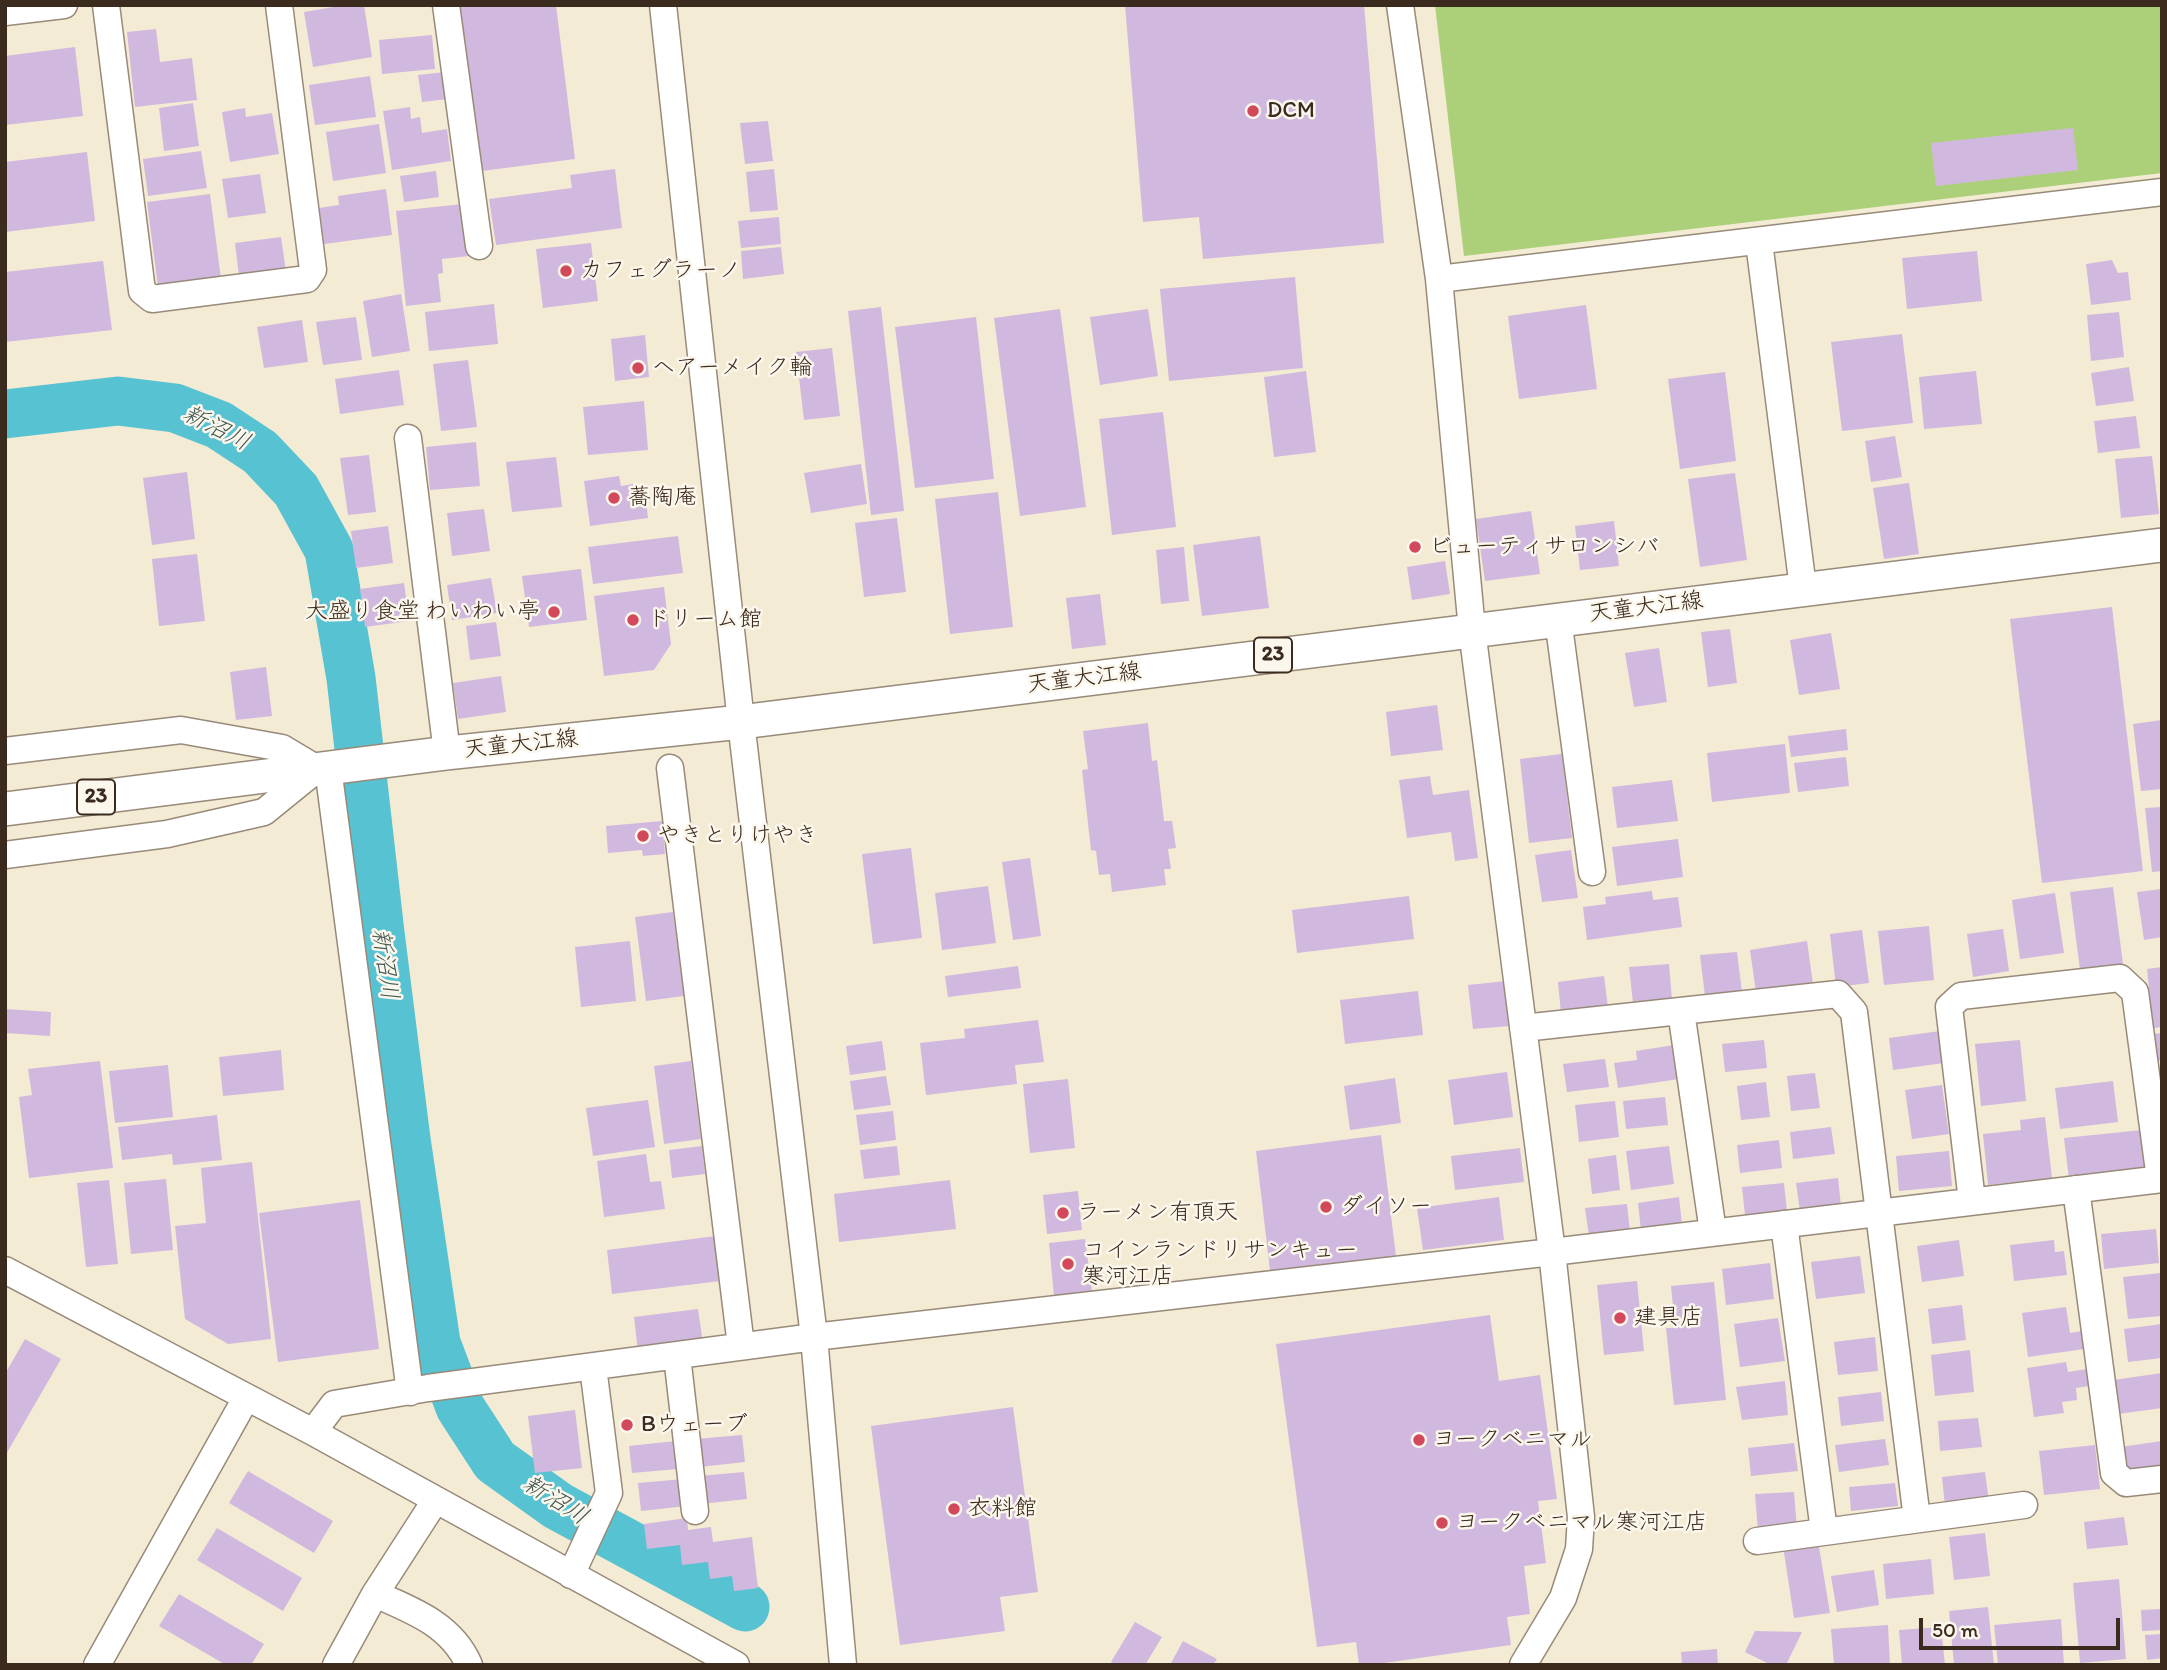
<!DOCTYPE html>
<meta charset="utf-8">
<style>
body{margin:0}
#map{position:relative;width:2167px;height:1670px;overflow:hidden;background:#f4ebd4;font-family:Itim,sans-serif}
canvas{display:block}
.frame{position:absolute;inset:0;border:7px solid #3b2a1e;pointer-events:none}
.scale{position:absolute;left:1919px;top:1618px;width:201px;height:32px;box-sizing:border-box;border:4px solid #3b2a1e;border-top:0;padding-left:9px;font-size:21px;line-height:24px;white-space:nowrap;color:#3b2a1e;-webkit-text-stroke:5px #fbf7ec;paint-order:stroke}
</style>
<div id="map">
<canvas width="2167" height="1670"></canvas>
<div class="frame"></div>
<div class="scale">50 m</div>
</div>
<script>
const ctx = document.querySelector('canvas').getContext('2d');
ctx.lineJoin = 'round';
function fill(path, color) { ctx.fillStyle = color; ctx.fill(path, 'evenodd'); }
function stroke(path, color, width, dash) { ctx.strokeStyle = color; ctx.lineWidth = width; ctx.lineCap = dash ? 'butt' : 'round'; ctx.setLineDash(dash || []); ctx.stroke(path); }
function write(font, color, halo, rows, align = 'center') {
  ctx.font = font + ' Itim,"Klee One",sans-serif'; ctx.lineWidth = 5; ctx.setLineDash([]); ctx.textBaseline = 'middle'; ctx.strokeStyle = halo; ctx.fillStyle = color; for (const [text, x, y, turn = 0] of rows) {
    ctx.save(); ctx.translate(x, y); ctx.rotate((+turn || 0) * Math.PI / 180); ctx.textAlign = isNaN(turn) ? turn : align; if (halo) ctx.strokeText(text, 0, 0); ctx.fillText(text, 0, 0); ctx.restore();
  }
}
const green = new Path2D(`
 M1435,5h727v168l-698,83z`);
const river = new Path2D(`
 M5,414l113,-13 57,7 44,17 41,27 36,38 33,60 22,128 29,255 26,206 30,204 24,64 35,54 63,45 187,101`);
const building = new Path2D(`
 M345,5h19l8,52 -59,10 -9,-55z
 M460,5h96l19,154 -93,12z
 M1125,5h239l20,238 -181,16 -4,-42 -56,5z
 M156,29l4,33 32,-4 5,42 -62,7 -8,-75z
 M432,35l3,34 -53,5 -3,-34z
 M75,47l8,69 -78,9v-69z
 M445,72l3,27 -26,3 -4,-27z
 M370,76l6,41 -61,8 -6,-40z
 M193,103l6,43 -35,5 -5,-43z
 M410,107l1,12 9,-2 2,16 25,-4 4,32 -59,9 -9,-59z
 M245,108l1,9 26,-4 7,41 -49,8 -8,-50z
 M768,121l5,40 -28,3 -5,-41z
 M379,124l7,49 -53,8 -7,-49z
 M2073,128l5,42 -142,16 -5,-43z
 M201,151l6,37 -59,8 -5,-37z
 M87,152l8,69 -90,11v-70z
 M615,169l7,59 -126,17 -7,-46 83,-11 -2,-13z
 M774,169l4,41 -28,2 -4,-40z
 M436,171l3,26 -35,5 -4,-26z
 M260,174l6,39 -38,5 -6,-39z
 M386,189l6,46 -68,9 -5,-36 20,-3 -1,-9z
 M210,194l11,85 -63,8 -11,-85z
 M463,204l6,52 -27,3 1,14 -5,1 3,28 -35,4 -10,-95z
 M779,217l2,27 -40,4 -3,-27z
 M281,237l5,34 -47,5 -4,-33z
 M591,243l7,58 -55,7 -7,-59z
 M781,247l3,27 -41,5 -2,-28z
 M1977,251l5,50 -75,8 -5,-51z
 M2112,260l6,13 10,-1 3,28 -40,5 -5,-41z
 M103,261l9,69 -107,12v-70z
 M1295,277l8,91 -134,13 -9,-92z
 M401,294l9,57 -38,6 -9,-56z
 M494,304l4,40 -69,7 -4,-39z
 M1586,305l11,84 -78,10 -11,-83z
 M881,307l23,204 -33,4 -23,-204z
 M1060,309l26,198 -66,9 -26,-198z
 M1148,309l10,67 -58,9 -10,-68z
 M2119,312l5,45 -33,4 -4,-46z
 M356,317l6,43 -39,5 -7,-43z
 M976,317l18,162 -79,9 -20,-161z
 M302,320l6,42 -44,6 -7,-41z
 M1902,334l11,89 -71,8 -11,-89z
 M645,335l4,42 -34,4 -4,-42z
 M832,348l8,68 -36,4 -8,-68z
 M468,360l9,67 -36,4 -8,-67z
 M2129,367l5,34 -38,5 -5,-33z
 M399,370l5,35 -64,9 -5,-35z
 M1306,371l10,81 -42,5 -10,-80z
 M1976,371l6,53 -58,5 -5,-52z
 M1725,372l11,89 -56,8 -12,-90z
 M644,401l4,49 -60,5 -5,-48z
 M1163,412l13,115 -64,8 -13,-116z
 M2136,416l4,32 -42,5 -4,-32z
 M1895,436l7,41 -31,5 -6,-41z
 M476,442l4,44 -50,4 -4,-43z
 M369,455l7,57 -28,3 -8,-57z
 M2152,456l7,58 -38,4 -6,-59z
 M556,457l6,50 -50,5 -6,-50z
 M861,464l6,40 -56,9 -7,-40z
 M187,472l8,67 -43,6 -9,-67z
 M1735,473l12,87 -47,7 -12,-88z
 M619,476l2,10 12,-2 1,8 11,-1 3,27 -58,8 -6,-45z
 M1909,483l10,71 -35,5 -11,-71z
 M998,492l15,135 -63,7 -15,-135z
 M484,509l6,42 -38,5 -5,-43z
 M1531,511l9,63 -55,7 -9,-62z
 M897,518l9,74 -42,5 -9,-74z
 M1614,521l5,45 -39,4 -5,-44z
 M388,526l5,37 -37,5 -5,-37z
 M678,536l5,37 -90,11 -5,-37z
 M1260,536l9,72 -67,8 -9,-71z
 M1184,547l5,54 -28,3 -5,-54z
 M197,554l8,67 -46,5 -7,-67z
 M1445,561l5,33 -38,6 -5,-33z
 M581,569l6,51 -58,7 -7,-51z
 M491,578l6,35 -45,7 -5,-35z
 M404,583l5,38 -44,6 -5,-38z
 M664,587l7,57 -17,26 -50,6 -10,-80z
 M1100,594l6,51 -34,4 -6,-51z
 M2112,607l31,264 -101,12 -32,-264z
 M496,622l5,34 -31,4 -4,-34z
 M1730,629l7,54 -29,4 -7,-55z
 M1831,633l9,56 -41,6 -9,-55z
 M1659,648l8,54 -33,5 -9,-54z
 M266,667l6,49 -36,4 -6,-48z
 M501,676l5,36 -48,7 -5,-36z
 M1437,705l6,45 -52,6 -5,-44z
 M2162,720v69l-21,2 -8,-67z
 M1148,723l4,38 5,-1 7,61h8l4,27 -8,1 3,20h-7l2,16 -54,7 -2,-18 -11,1 -3,-24 -5,-1 -9,-80 6,-1 -5,-38z
 M1846,729l2,21 -57,7 -3,-21z
 M1785,744l5,49 -78,9 -5,-49z
 M1562,754l10,84 -43,5 -9,-84z
 M1846,757l3,29 -51,6 -4,-29z
 M1430,776l3,19 36,-5 9,68 -23,3 -4,-29 -44,6 -8,-58z
 M1672,780l6,41 -61,7 -5,-41z
 M2162,807v64l-10,1 -7,-64z
 M662,821l3,33 -22,2 -1,-6 -34,3 -2,-27z
 M1678,839l5,38 -66,9 -5,-39z
 M911,848l11,90 -49,6 -11,-90z
 M1571,850l7,48 -36,4 -7,-47z
 M1030,858l11,78 -28,4 -11,-78z
 M988,886l8,57 -54,7 -7,-57z
 M2113,887l10,77 -43,6 -10,-78z
 M2162,889v48l-18,3 -7,-48z
 M1652,891l1,9 25,-3 4,30 -95,13 -4,-33 23,-3 -1,-7z
 M2055,893l9,60 -44,6 -8,-59z
 M1409,896l5,43 -117,14 -5,-43z
 M673,912l11,84 -38,5 -11,-84z
 M1929,926l5,54 -50,5 -6,-54z
 M2003,929l6,42 -36,6 -6,-43z
 M1862,930l7,53 -33,4 -6,-53z
 M630,941l6,60 -55,6 -6,-60z
 M1807,941l6,43 -57,8 -6,-42z
 M1737,952l5,40 -37,4 -5,-41z
 M1669,964l3,36 -39,3 -4,-36z
 M1018,966l3,22 -73,9 -3,-21z
 M2162,967v60l-9,1 -6,-59z
 M1604,976l4,32 -47,5 -3,-31z
 M1506,981l4,45 -37,3 -5,-44z
 M1418,991l5,44 -78,9 -5,-44z
 M5,1009l46,3 -1,24 -45,-3z
 M1038,1020l6,42 -29,3 2,19 -91,11 -6,-52 45,-5 -1,-9z
 M1940,1031l4,32 -51,7 -4,-32z
 M2162,1033v27l-4,1 -4,-27z
 M1764,1040l3,28 -42,4 -3,-28z
 M2020,1040l6,61 -45,5 -6,-62z
 M882,1041l4,29 -36,5 -4,-29z
 M1674,1045l5,34 -61,9 -4,-25 23,-3 -1,-9z
 M281,1050l3,40 -61,6 -4,-39z
 M1605,1059l4,28 -42,5 -4,-28z
 M100,1061l13,107 -84,10 -10,-81 13,-2 -4,-26z
 M691,1061l10,78 -37,5 -10,-78z
 M168,1065l5,52 -58,6 -6,-52z
 M1507,1072l6,45 -59,8 -6,-45z
 M1815,1073l5,35 -29,3 -4,-35z
 M886,1076l5,29 -37,5 -4,-29z
 M1395,1078l6,45 -51,7 -6,-44z
 M1068,1079l7,69 -45,5 -7,-69z
 M2113,1081l5,41 -58,7 -5,-41z
 M1766,1082l4,35 -29,3 -4,-34z
 M1942,1085l7,49 -37,5 -7,-49z
 M1665,1097l3,28 -42,4 -3,-28z
 M648,1100l7,47 -62,9 -7,-48z
 M1615,1101l4,36 -40,5 -4,-37z
 M893,1111l3,29 -36,5 -4,-30z
 M217,1115l5,45 -49,5 -1,-11 -50,6 -4,-33z
 M2045,1117l7,61 -64,7 -5,-51 38,-4 -1,-10z
 M1831,1127l4,27 -42,5 -3,-27z
 M2142,1130l4,40 -77,9 -5,-41z
 M1381,1135l16,129 -126,15 -15,-128z
 M1779,1140l3,28 -42,5 -3,-28z
 M702,1146l3,28 -33,4 -3,-28z
 M897,1146l3,29 -36,4 -4,-29z
 M1669,1146l5,38 -43,6 -5,-39z
 M1520,1148l4,34 -69,8 -4,-34z
 M1949,1151l3,35 -53,5 -3,-35z
 M646,1154l4,28 11,-1 4,28 -61,8 -7,-56z
 M1616,1155l4,35 -28,4 -4,-35z
 M252,1162l19,177 -43,5 -43,-25 -10,-93 31,-3 -5,-55z
 M1838,1178l3,28 -41,5 -4,-28z
 M166,1179l7,71 -42,4 -7,-71z
 M109,1180l9,84 -32,3 -9,-84z
 M950,1180l6,49 -117,13 -5,-48z
 M1784,1183l3,28 -42,4 -3,-28z
 M1078,1191l4,39 -35,4 -4,-39z
 M1499,1197l5,43 -81,10 -6,-42z
 M1679,1197l3,28 -41,5 -3,-27z
 M360,1200l19,149 -101,13 -19,-149z
 M1627,1204l3,28 -41,4 -4,-28z
 M2156,1229l3,34 -55,6 -3,-35z
 M716,1236l5,45 -109,13 -5,-44z
 M1085,1239l7,52 -38,5 -5,-53z
 M1959,1240l5,36 -42,6 -5,-36z
 M2054,1240l1,12 9,-1 3,24 -53,6 -4,-36z
 M1860,1256l5,37 -49,6 -5,-37z
 M1770,1263l4,36 -48,6 -4,-36z
 M2161,1273l1,43 -34,3 -5,-42z
 M1637,1281l7,70 -40,4 -7,-70z
 M1714,1282l12,118 -52,5 -8,-77h9l-4,-42z
 M1962,1305l4,35 -34,4 -4,-35z
 M2066,1307l4,26 12,-2 2,18 -56,8 -6,-44z
 M698,1309l5,34 -65,9 -4,-35z
 M1490,1315l9,66 41,-6 17,124 -19,2 8,62 -22,3 6,48 -23,3 4,28 -141,20h-11l-3,-23 -39,5 -41,-303z
 M1778,1318l7,43 -45,6 -6,-43z
 M2162,1324v34l-34,4 -4,-33z
 M1875,1337l3,34 -40,4 -4,-33z
 M25,1339l36,20 -56,97v-82z
 M1970,1350l4,42 -39,4 -4,-41z
 M2066,1362l2,10 19,-3 2,17 -13,2 1,12 -15,2 2,11 -30,4 -7,-49z
 M2162,1373v35l-44,6 -5,-34z
 M1785,1381l3,34 -46,5 -6,-33z
 M1881,1392l3,29 -43,5 -3,-29z
 M1013,1407l25,185 -38,5 5,34 -105,14 -29,-219z
 M575,1410l7,58 -47,5 -7,-57z
 M1978,1418l4,29 -42,4 -2,-30z
 M742,1435l3,27 -46,5 -3,-28z
 M1885,1439l4,26 -50,7 -4,-27z
 M676,1441l2,28 -46,4 -3,-27z
 M2162,1441v29l-38,5 -4,-28z
 M1794,1443l4,28 -47,5 -3,-28z
 M2095,1445l5,44 -56,6 -5,-44z
 M248,1471l85,50 -19,32 -85,-50z
 M744,1472l3,27 -47,5 -2,-28z
 M1985,1472l4,30 -44,4 -3,-29z
 M684,1479l3,27 -46,5 -3,-28z
 M1895,1483l3,23 -47,5 -2,-24z
 M1794,1492l3,36 -39,3 -3,-37z
 M2124,1517l4,28 -41,4 -3,-27z
 M687,1518l1,12 23,-3 2,15 39,-5 6,51 -24,3 -2,-15 -22,3 -2,-17 -26,3 -2,-20 -33,4 -3,-25z
 M217,1528l85,50 -19,33 -86,-51z
 M1985,1533l5,43 -36,4 -5,-43z
 M1818,1541l12,72 -36,5 -11,-72z
 M1931,1559l3,35 -48,5 -3,-35z
 M1874,1570l5,35 -42,7 -6,-36z
 M2119,1579l7,80 -46,4 -7,-80z
 M179,1594l85,50 -13,21h-25l-67,-39z
 M1988,1607l6,58h-40l-5,-54z
 M2162,1609v21l-20,1 -1,-21z
 M2061,1619l3,46h-66l-4,-40z
 M1135,1622l27,15 -17,28h-30l-4,-3z
 M1888,1625l2,40h-56l-3,-36z
 M1941,1627l4,38h-43l-3,-35z
 M1755,1631l47,1 -16,33h-15l-26,-13z
 M2162,1634v24l-15,2 -2,-25z
 M1183,1641l34,18 -4,6h-43z
 M1717,1649l1,16h-36l-1,-13z`);
const minor = new Path2D(`
 M106,5l36,286 10,8 155,-20 6,-9 -34,-265
 M446,5l33,241
 M663,5l78,717 73,615 29,328
 M1400,5l39,274 33,351 80,622 29,265 -2,32 -16,49 -40,67
 M5,12l59,-7
 M1759,242l44,346
 M1439,279l723,-87
 M408,438l39,315
 M1558,619l34,253
 M5,751l176,-21 101,18 35,21 -53,43 -97,22 -162,21
 M328,768l82,624
 M670,768l71,578
 M1681,1011l32,221
 M1523,1028l315,-34 16,18 63,507
 M2076,1189l38,284 12,10 36,-4
 M1972,1201l-23,-194 12,-11 159,-18 15,14 25,187
 M1784,1224l40,307
 M5,1270l308,162 423,233
 M677,1356l18,155
 M313,1432l21,-28 94,-16 386,-51 738,-85 610,-73
 M1757,1541l267,-36
 M571,1575l38,-82 -16,-126
 M375,1594l60,-93
 M97,1665l149,-267
 M336,1665l39,-71c37,16 77,31 94,71`);
const major = new Path2D(`
 M5,809l442,-56 294,-31 1421,-177`);
const markers = [
 [1253,111,7,"#d1495b"],
 [566,271,7,"#d1495b"],
 [638,368,7,"#d1495b"],
 [614,498,7,"#d1495b"],
 [1415,547,7,"#d1495b"],
 [554,612,7,"#d1495b"],
 [633,620,7,"#d1495b"],
 [643,836,7,"#d1495b"],
 [1326,1207,7,"#d1495b"],
 [1063,1213,7,"#d1495b"],
 [1068,1264,7,"#d1495b"],
 [1620,1318,7,"#d1495b"],
 [627,1425,7,"#d1495b"],
 [1419,1440,7,"#d1495b"],
 [954,1509,7,"#d1495b"],
 [1442,1523,7,"#d1495b"]
];
const shields = [
 [1273,655,38],
 [96,797,38]
];
const shieldNames = [
 ["23",1273,655],
 ["23",96,797]
];
const poiNames = [
 ["DCM",1267,111],
 ["カフェグラーノ",580,271],
 ["ヘアーメイク輪",652,368],
 ["蕎陶庵",628,498],
 ["ビューティサロンシバ",1429,547],
 ["大盛り食堂 わいわい亭",540,612,"right"],
 ["ドリーム館",647,620],
 ["やきとりけやき",657,836],
 ["ダイソー",1340,1207],
 ["ラーメン有頂天",1077,1213],
 ["コインランドリサンキュー",1082,1251],
 ["寒河江店",1082,1277],
 ["建具店",1634,1318],
 ["Bウェーブ",641,1425],
 ["ヨークベニマル",1433,1440],
 ["衣料館",968,1509],
 ["ヨークベニマル寒河江店",1456,1523]
];
const streetNames = [
 ["天童大江線",1646,608,-7],
 ["天童大江線",1084,679,-7],
 ["天童大江線",521,745,-6]
];
const waterNames = [
 ["新沼川",216,429,27],
 ["新沼川",384,964,82],
 ["新沼川",555,1501,32]
];
fill(green, '#acd079');
stroke(river, '#57c2d2', 49);
fill(building, '#d1b8df');
stroke(minor, '#988a79', 29);
stroke(major, '#988a79', 36);
stroke(minor, '#fff', 26);
stroke(major, '#fff', 33);
for (const [x, y, r, color] of markers) { const dot = new Path2D(); dot.arc(x, y, r, 0, 2 * Math.PI); ctx.fillStyle = color; ctx.fill(dot); stroke(dot, '#fbf7ec', 2.5); }
for (const [x, y, w] of shields) { const box = new Path2D(); box.roundRect(x - w / 2, y - 17.5, w, 35, 5); ctx.fillStyle = '#fbf7ec'; ctx.fill(box); stroke(box, '#3b2a1e', 2); }
write('bold 21px', '#3b2a1e', null, shieldNames);
write('23px', '#3b2a1e', '#fbf7ec', poiNames, 'left');
write('23px', '#3b2a1e', '#fbf7ec', streetNames);
write('italic 24px', '#435854', '#fbf7ec', waterNames);
</script>
